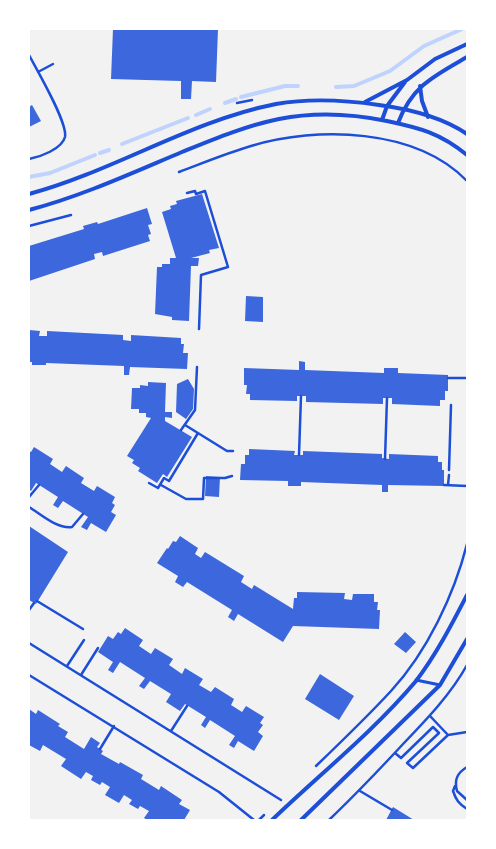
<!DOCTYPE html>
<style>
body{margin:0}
#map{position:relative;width:496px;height:849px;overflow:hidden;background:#f2f2f2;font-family:"PT Sans Narrow",sans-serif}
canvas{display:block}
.frame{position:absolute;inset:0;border:30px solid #fff;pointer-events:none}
</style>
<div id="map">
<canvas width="496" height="849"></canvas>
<div class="frame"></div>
</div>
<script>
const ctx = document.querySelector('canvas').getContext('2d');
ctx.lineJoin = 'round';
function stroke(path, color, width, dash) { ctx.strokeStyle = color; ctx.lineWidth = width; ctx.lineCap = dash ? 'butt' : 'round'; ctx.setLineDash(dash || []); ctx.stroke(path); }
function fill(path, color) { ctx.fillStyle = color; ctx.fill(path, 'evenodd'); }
const stream = new Path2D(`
 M336,87l18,-1 36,-15 34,-25 38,-17
 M241,97l44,-11h13
 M225,103l11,-4
 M196,115l14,-6
 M122,144l66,-26
 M100,153l9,-3
 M29,177l21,-4 45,-18`);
const building = new Path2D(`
 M113,29h105l-2,53 -24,-1 -1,18h-10v-18l-70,-2z
 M32,105l9,16 -12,6v-20z
 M202,194l17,54 -10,2 1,3 -19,5h8l-1,8h-7l-2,55 -17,-1v-3l-17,-3 2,-47h5v-3h8v-6h6l-14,-46 9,-3 -1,-3 7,-2 -1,-3z
 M147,208l5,16 -4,1 3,9 -3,1 2,6 -47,15 -1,-4 -8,2 1,5 -66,22v-35l55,-17 -1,-3 14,-4 1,2z
 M246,296l17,1v25l-18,-1z
 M29,330l11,1 -1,5h8v-5l76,4v5l8,1v-6l50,3v6h3l-1,9h5l-1,16 -57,-2 -1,8h-5v-9l-78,-3v2h-14v-3h-3z
 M299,361l6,1v8l79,3v-5h14v5l50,2v16h-3v9h-5v6l-48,-2v-6h-9v6l-77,-2v-6h-9v5l-47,-1v-6h-4l1,-9h-3v-17l55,2z
 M188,379l6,10 -1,20 -7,10 -10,-7 1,-28z
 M148,382l18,1 -1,29h7v6l-7,-1v4l27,16 -25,40 -4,-3 -6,9 -19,-12 2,-3 -8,-5 2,-3 -7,-4 24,-38 -5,-1v-4h-7v-4h-8l1,-21h8v-3l8,1z
 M34,447l19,12 -3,5 12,8 4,-6 18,12 -3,5 13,8 3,-5 18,11 -3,6 3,2 -4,7 5,3 -10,17 -15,-9 -4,7 -6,-3 7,-10 -25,-16 -5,7 -5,-3 5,-8 -22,-14 -5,8 -2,-2v-38l2,1z
 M249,449l46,2 -1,4h9v-4l79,3v4l7,1v-5l49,2v6h4v8h2v16l-56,-1v7h-6v-7l-81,-3v4h-13v-5l-48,-1 1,-16h4v-9h4z
 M206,476l14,1 -1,20 -14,-1z
 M29,526l39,26 -32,52 -7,-4z
 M180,536l18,12 -3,6 6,4 4,-6 39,24 -3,6 11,7 2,-4 39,24 1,-11h3v-6l48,1 -1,6 8,1 1,-6h21v8h4l-1,8h3l-1,19 -86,-3 -10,16 -45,-28 -4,7 -6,-4 4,-7 -45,-28 -4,5 -8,-5 3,-6 -21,-13 10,-15 1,1 5,-8 3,1z
 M125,628l18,12 -4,6 12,8 4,-6 18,11 -4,6 13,9 3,-6 18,11 -4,6 12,7 4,-5 19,12 -3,6 11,7 4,-6 18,11 -4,6 3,2 -5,7 5,4 -9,15 -16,-10 -4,7 -5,-3 6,-9 -25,-16 -5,8 -4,-3 5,-8 -21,-13 -5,7 -14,-9 5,-8 -21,-13 -6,8 -5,-3 6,-8 -25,-16 -7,11 -5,-3 5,-8 -15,-10 10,-16 5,3 5,-7 3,2z
 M405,632l11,10 -10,11 -12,-9z
 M320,674l34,22 -15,24 -34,-21z
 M29,709l7,5 2,-4 22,14 -2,2 10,6 -3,5 19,12 7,-12 9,6 -3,4 6,4 -2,3 18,10 1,-2 23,13 -2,4 18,11 2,-4 21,14 -3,4 11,6 -6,10h-37l-3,-2 5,-7 -9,-5 -2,3 -9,-5 3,-4 -8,-5 -5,8 -14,-8 5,-8 -8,-5 -2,3 -9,-5 2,-4 -7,-4 -5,7 -20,-13 5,-7 -23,-14 -3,6 -11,-6z
 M393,807l21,13h-28z`);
const path = new Path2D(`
 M29,55c8,15 39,68 36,82 -3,12 -25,20 -36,22
 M38,72l15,-8
 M237,103l15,-3
 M179,172c24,-9 48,-19 72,-26 66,-20 165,-18 216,35
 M187,193l8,-2 1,3 9,-3 23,76 -27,8 -2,54
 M29,226l42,-11
 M448,378h19
 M185,425l42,26h6
 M181,430l14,-20 2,-43
 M299,455l2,-59
 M385,459l2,-61
 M449,470l2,-65
 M149,483l9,5 6,-10 5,3 29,-48
 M161,485l25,14h17l1,-21h21l7,-2
 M444,485l23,1
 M448,485l1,-10
 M29,497l10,-12
 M29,507c13,8 28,22 43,20l11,-13
 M37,601l46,28
 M29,610l5,-7
 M29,643l252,157
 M67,666l17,-26
 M29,675l190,117 35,28
 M81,675l17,-27
 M430,716l18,19
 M171,731l16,-25
 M100,749l14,-23
 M395,753l6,5 32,-31 6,6 -32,30 6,5 35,-33 19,-3
 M316,766c25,-24 51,-49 75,-75 36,-39 63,-96 76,-147
 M467,767c-10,6 -13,13 -10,24l10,9
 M455,786l-2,5c3,9 6,13 14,18
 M360,791l32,19
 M259,820l5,-5
 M329,820c26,-25 50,-50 75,-77 23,-24 47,-49 63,-78`);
const service = new Path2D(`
 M416,680l24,5`);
const minor = new Path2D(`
 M420,86l2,15 6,16
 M365,102l42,-22 28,-21 32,-15
 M382,120l5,-14 18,-24
 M398,123c14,-37 36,-47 69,-66
 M29,194c85,-23 161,-73 247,-90 34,-6 69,-4 103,1 30,4 63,12 88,29
 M29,210c53,-14 103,-37 153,-58 32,-13 63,-26 97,-33 35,-7 74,-5 108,2 33,7 53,12 80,34
 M272,820c48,-46 101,-88 144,-139 20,-26 36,-57 51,-86
 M301,820l139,-135 27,-46`);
stroke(stream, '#bfd3fe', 4);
fill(building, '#3d67dc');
stroke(path, '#1d4ed8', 2.5);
stroke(service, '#1d4ed8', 3);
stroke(minor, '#1d4ed8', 4);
</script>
